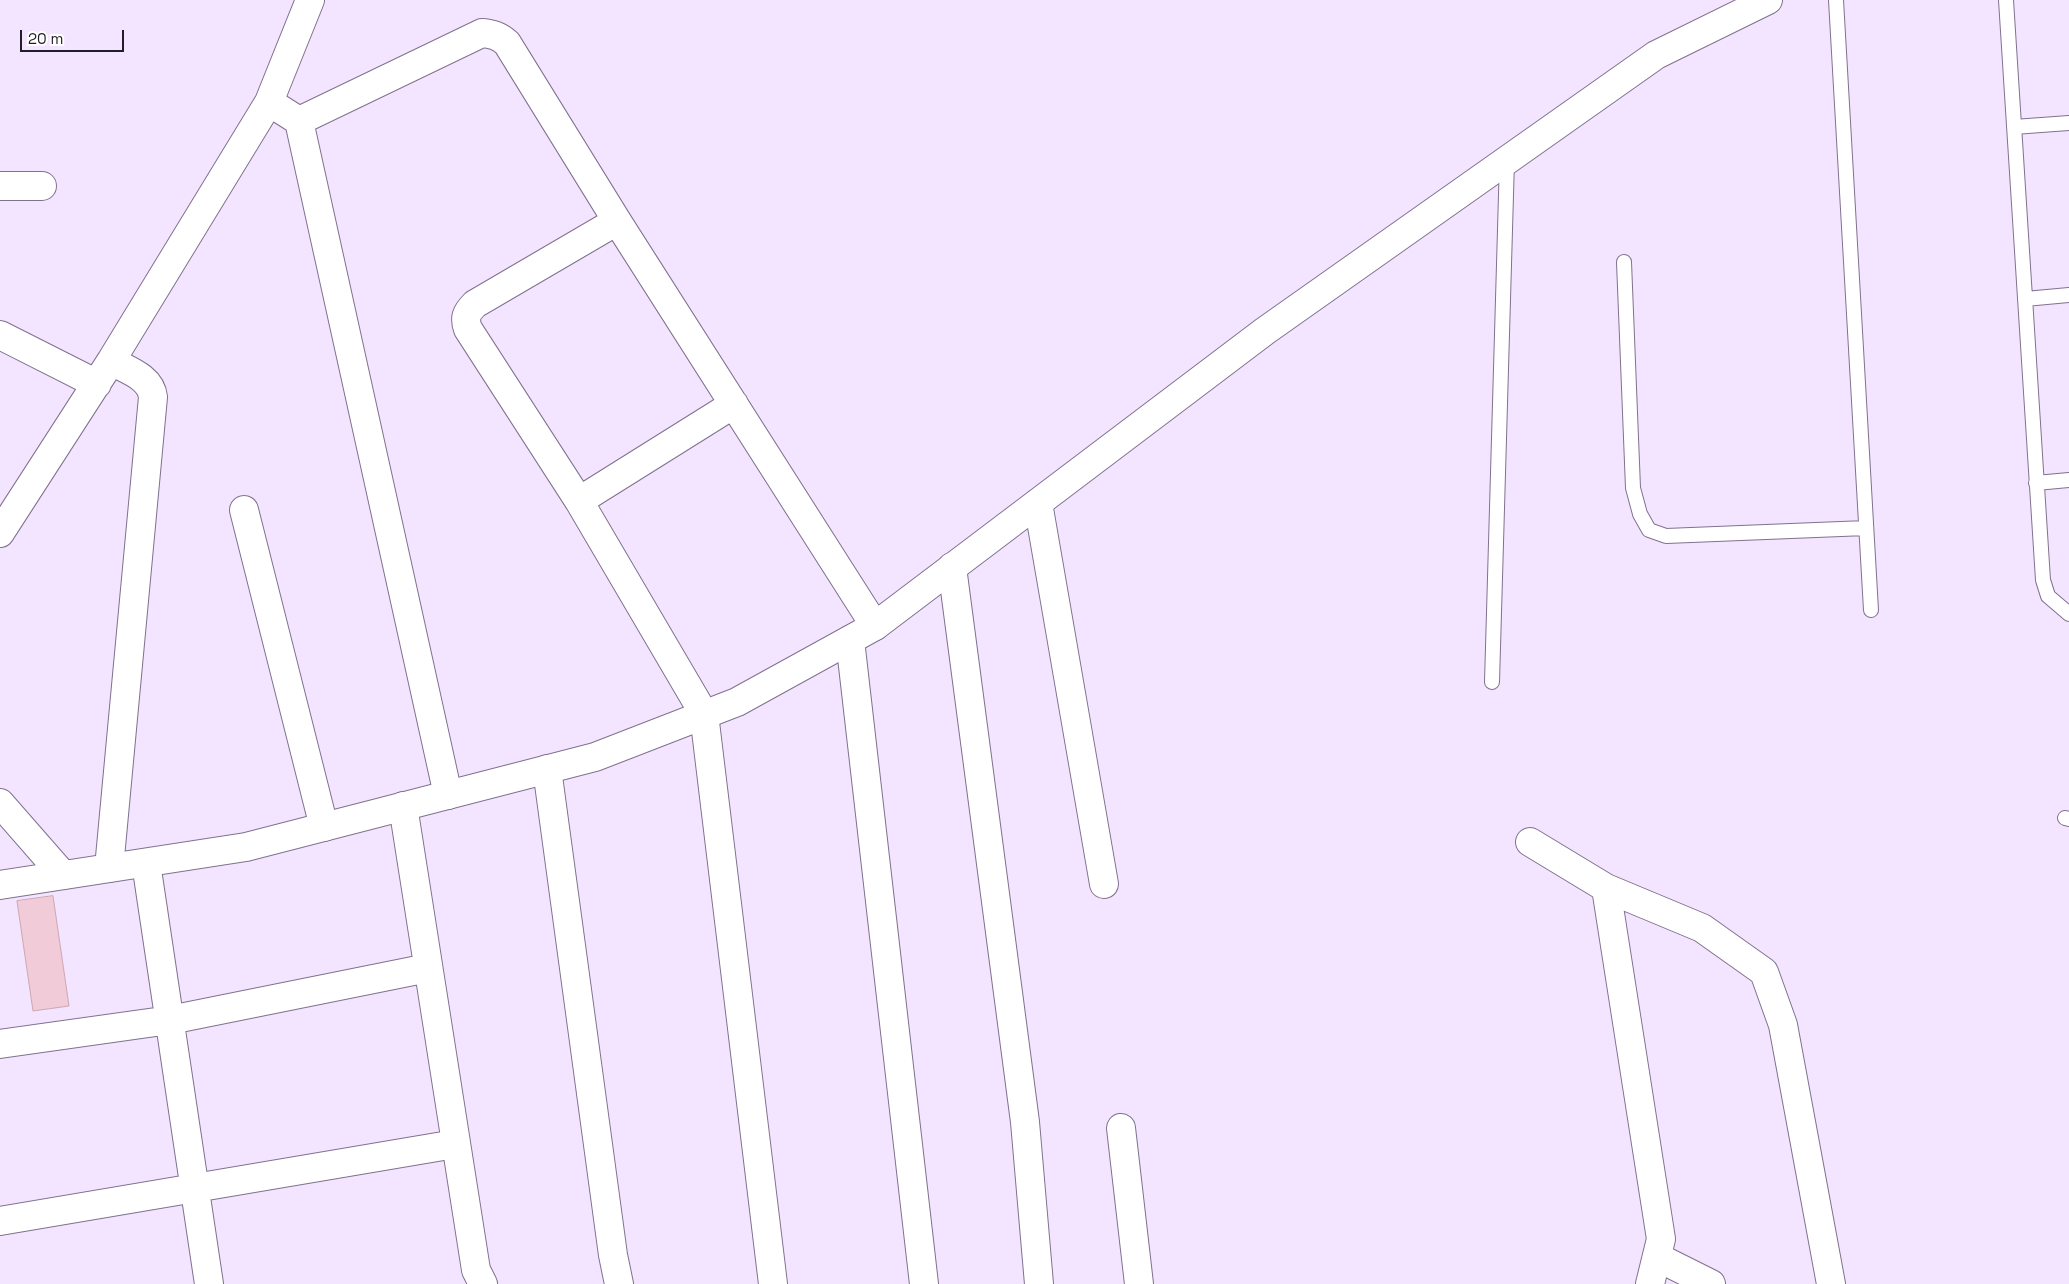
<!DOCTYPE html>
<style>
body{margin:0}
#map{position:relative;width:2069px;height:1284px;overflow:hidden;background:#f3e5ff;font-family:"Space Grotesk",sans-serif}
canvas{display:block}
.scale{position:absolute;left:20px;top:30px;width:104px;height:22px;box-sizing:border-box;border:2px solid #221c27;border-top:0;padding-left:6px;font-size:15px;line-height:18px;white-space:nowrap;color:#221c27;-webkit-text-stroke:4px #fff;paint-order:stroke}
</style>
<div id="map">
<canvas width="2069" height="1284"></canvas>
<div class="scale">20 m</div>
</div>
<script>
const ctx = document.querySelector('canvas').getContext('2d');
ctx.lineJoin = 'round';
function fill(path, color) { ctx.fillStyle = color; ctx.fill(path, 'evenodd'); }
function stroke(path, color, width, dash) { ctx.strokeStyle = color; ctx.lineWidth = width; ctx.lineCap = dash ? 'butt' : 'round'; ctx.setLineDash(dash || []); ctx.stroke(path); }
const building = new Path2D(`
 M53,896l16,110 -36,5 -16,-110z`);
const lane = new Path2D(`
 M1836,0l35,610
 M2006,0l37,580 5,16 21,18
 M2014,127l55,-4
 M1624,262l9,226 7,26 9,16 17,6 200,-8
 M2025,299l44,-4
 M2036,483l33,-3
 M1492,682l15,-522
 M2065,818l4,1`);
const street = new Path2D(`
 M269,102l30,19 149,674
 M299,121l183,-88c11,1 17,3 25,10l110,178 258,405
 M0,186h42
 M617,221l-142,83c-9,9 -11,14 -7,25l111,172 125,213 69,570
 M0,335l97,49
 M579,501l155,-97
 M1038,503l66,381
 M244,510l80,317
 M0,533l111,-172 158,-259 41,-102
 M952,567l73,555 14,162
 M850,640l74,644
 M547,769l66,486 6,29
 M0,803l63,72
 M403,806l73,464 7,14
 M1530,842l76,46 96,40 62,44 19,53 48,259
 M146,863l63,421
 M109,868l44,-471c-2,-20 -26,-27 -42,-36
 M1606,888l55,351 -11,45
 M0,1044l170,-24 258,-52
 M1121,1128l18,156
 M0,1221l455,-77
 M1657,1257l54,27`);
const secondary = new Path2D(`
 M0,885l246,-38 349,-90 142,-55 138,-76 390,-295 391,-276 112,-55`);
fill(building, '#f1cbd7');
stroke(building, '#cba7b3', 1);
stroke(lane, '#80718d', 16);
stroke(street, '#80718d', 30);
stroke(secondary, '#80718d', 30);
stroke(lane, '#fff', 14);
stroke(street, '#fff', 28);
stroke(secondary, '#fff', 28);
</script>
